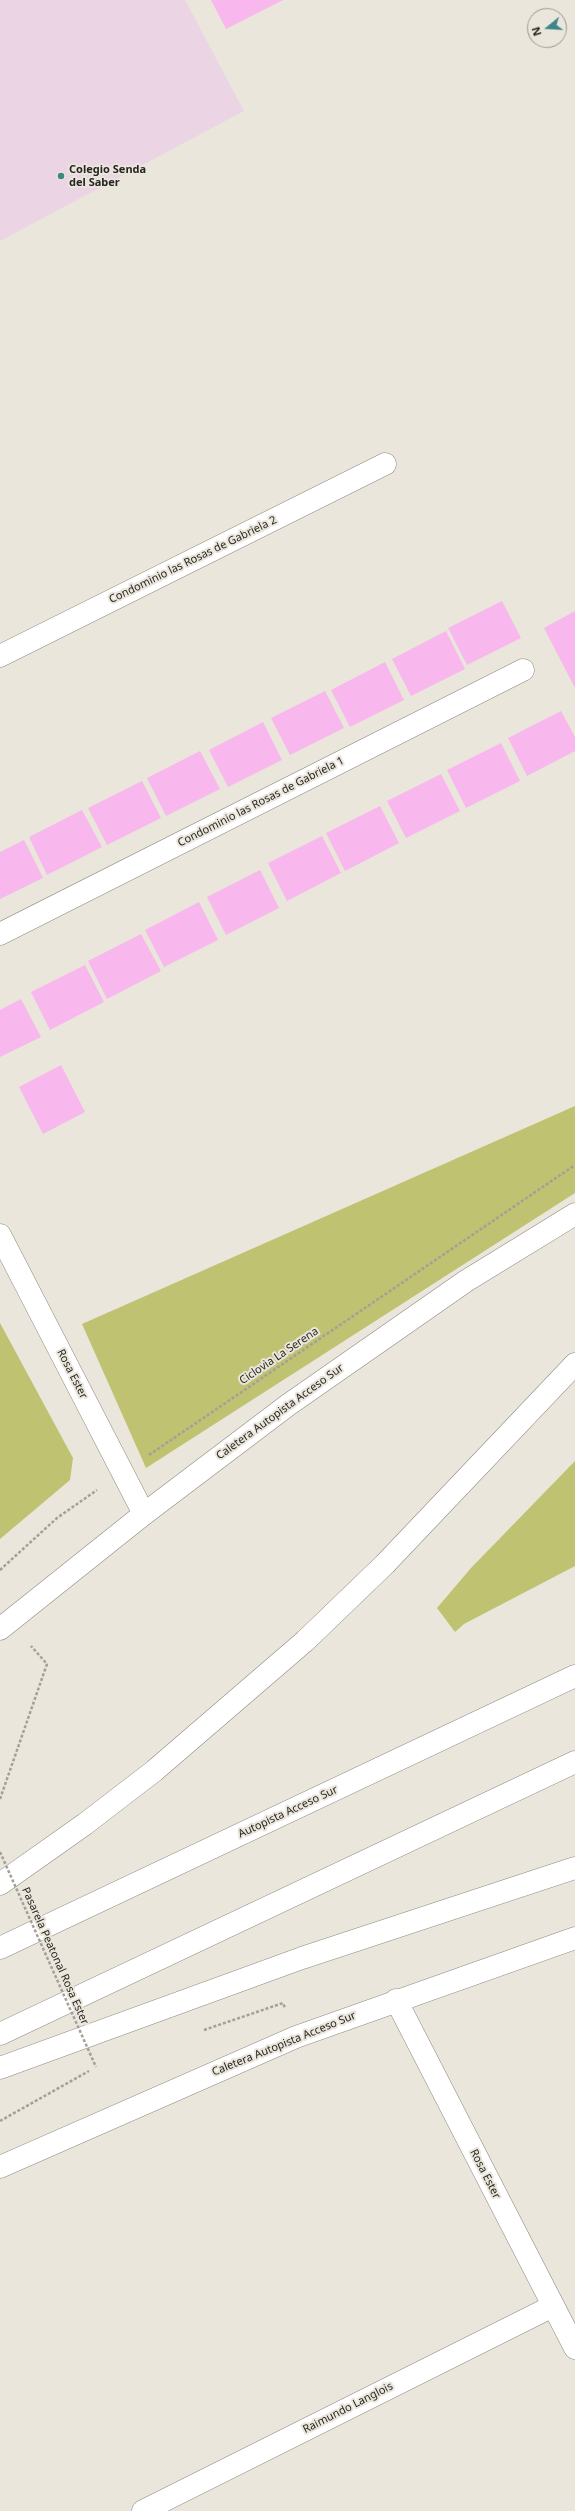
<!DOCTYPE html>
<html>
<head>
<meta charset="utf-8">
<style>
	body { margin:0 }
	#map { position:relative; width:575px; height:2511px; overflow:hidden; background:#eae6dc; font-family:"Noto Sans",sans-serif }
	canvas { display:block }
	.north { position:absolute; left:527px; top:8px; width:40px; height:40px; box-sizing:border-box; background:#eae6dc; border:1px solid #9c9992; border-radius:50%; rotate:252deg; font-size:11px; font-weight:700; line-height:16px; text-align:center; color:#282622 }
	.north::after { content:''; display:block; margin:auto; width:14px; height:18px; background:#3e8689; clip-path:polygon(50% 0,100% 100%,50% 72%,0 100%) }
</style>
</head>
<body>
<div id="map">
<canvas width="575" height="2511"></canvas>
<div class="north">N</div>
</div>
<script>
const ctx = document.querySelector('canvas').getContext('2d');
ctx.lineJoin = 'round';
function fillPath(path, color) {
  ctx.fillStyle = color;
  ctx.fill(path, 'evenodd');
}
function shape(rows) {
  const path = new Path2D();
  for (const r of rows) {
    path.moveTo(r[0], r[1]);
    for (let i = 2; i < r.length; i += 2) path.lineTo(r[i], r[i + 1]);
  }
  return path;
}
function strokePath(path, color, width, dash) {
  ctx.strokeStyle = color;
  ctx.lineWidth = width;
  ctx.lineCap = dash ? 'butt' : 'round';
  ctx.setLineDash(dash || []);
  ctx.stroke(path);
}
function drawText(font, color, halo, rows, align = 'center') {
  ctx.font = font + ' "Noto Sans",sans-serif';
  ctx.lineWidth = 4;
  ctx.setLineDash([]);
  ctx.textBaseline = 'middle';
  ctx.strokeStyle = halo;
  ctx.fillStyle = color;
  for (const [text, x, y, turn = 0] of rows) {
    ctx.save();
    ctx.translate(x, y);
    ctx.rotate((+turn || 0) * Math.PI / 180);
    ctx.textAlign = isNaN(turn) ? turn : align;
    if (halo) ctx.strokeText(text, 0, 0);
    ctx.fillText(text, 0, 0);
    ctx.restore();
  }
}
fillPath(shape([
	[0,0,185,0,244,111,0,241]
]), '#ebd5e4');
fillPath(shape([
	[575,1106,575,1193,146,1468,82,1324],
	[0,1323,73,1458,70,1480,0,1539],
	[575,1461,575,1566,464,1624,455,1632,437,1608,471,1568]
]), '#bfc271');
fillPath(shape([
	[211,0,283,0,226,29],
	[502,601,521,638,467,665,448,628],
	[575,611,575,688,544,628],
	[446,631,465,669,411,696,392,659],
	[385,662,404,700,350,727,331,690],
	[325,691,344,728,290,755,271,718],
	[561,711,575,737,575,751,527,776,508,738],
	[263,722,282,760,228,787,209,750],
	[501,743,520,781,466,808,447,770],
	[200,751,220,789,166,816,147,778],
	[441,774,460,811,406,838,387,801],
	[142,781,161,818,107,845,88,808],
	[380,806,399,843,345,871,326,833],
	[82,810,102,847,47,875,29,837],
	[322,836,341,873,287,901,268,863],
	[24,840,43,878,0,899,0,852],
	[260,870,279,908,226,935,207,897],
	[199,902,218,940,164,967,145,930],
	[141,934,161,971,107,999,88,961],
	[85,965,104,1002,50,1030,31,992],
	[21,999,41,1037,0,1057,0,1010],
	[61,1065,85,1112,43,1134,19,1087]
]), '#f8b7ed');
const minor = shape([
	[0,656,385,464],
	[0,934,523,670],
	[0,1235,144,1514],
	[396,2000,575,2348],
	[143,2511,553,2306]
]);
const secondary = shape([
	[0,1629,144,1514,288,1405,466,1281,575,1214],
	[0,2167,296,2037,575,1938]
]);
const motorway = shape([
	[0,1884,85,1824,154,1771,305,1641,385,1564,575,1364],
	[0,1948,575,1676],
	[0,2034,575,1762],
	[0,2068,302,1958,575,1868]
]);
strokePath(minor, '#8e8a81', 23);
strokePath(secondary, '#8e8a81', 23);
strokePath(motorway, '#8e8a81', 23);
strokePath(shape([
	[149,1455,575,1165],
	[0,1570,57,1518,97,1490],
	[0,1799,47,1664,31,1646],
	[204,2030,283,2003,285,2008],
	[0,2121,89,2071]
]), '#a3a098', 2.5, [3, 2]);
strokePath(minor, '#fff', 22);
strokePath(secondary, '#fff', 22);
strokePath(motorway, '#fff', 22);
strokePath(shape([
	[0,1852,96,2067]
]), '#a3a098', 2.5, [3, 2]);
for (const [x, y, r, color] of [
	[61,176,4,"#3e8689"]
]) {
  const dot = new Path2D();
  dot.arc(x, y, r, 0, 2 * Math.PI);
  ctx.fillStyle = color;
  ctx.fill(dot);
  strokePath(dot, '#eae6dc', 1.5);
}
drawText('bold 11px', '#282622', '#eae6dc', [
	["Colegio Senda",69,170],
	["del Saber",69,183]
], 'left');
drawText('11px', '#282622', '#eae6dc', [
	["Condominio las Rosas de Gabriela 2",193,560,-26],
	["Condominio las Rosas de Gabriela 1",261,802,-27],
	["Ciclovìa La Serena",279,1356,-34],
	["Rosa Ester",72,1374,63],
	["Caletera Autopista Acceso Sur",280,1412,-36],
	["Autopista Acceso Sur",288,1812,-25],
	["Pasarela Peatonal Rosa Ester",55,1956,66],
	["Caletera Autopista Acceso Sur",284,2044,-22],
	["Rosa Ester",485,2174,63],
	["Raimundo Langlois",348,2408,-27]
]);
</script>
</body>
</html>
